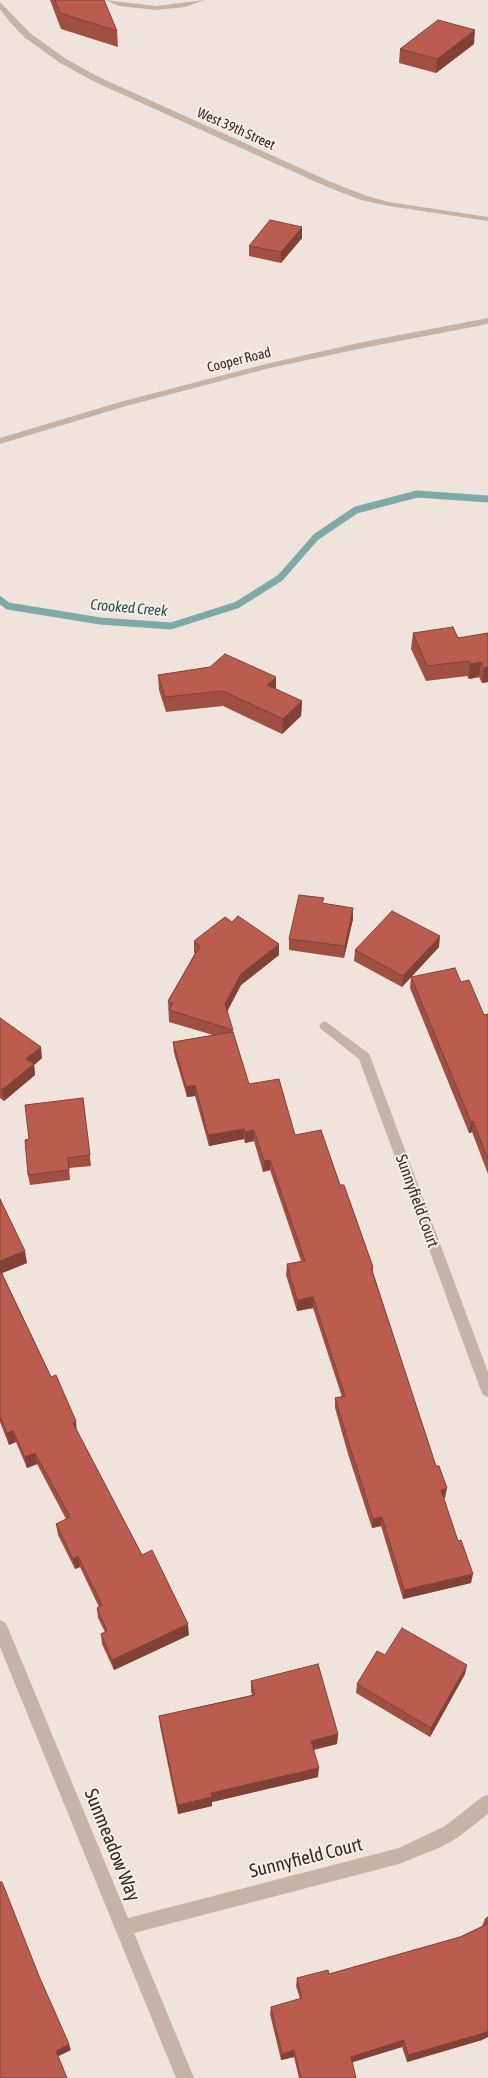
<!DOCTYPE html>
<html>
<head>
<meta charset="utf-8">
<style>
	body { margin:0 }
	canvas { display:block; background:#efe3db }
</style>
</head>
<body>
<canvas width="488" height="2078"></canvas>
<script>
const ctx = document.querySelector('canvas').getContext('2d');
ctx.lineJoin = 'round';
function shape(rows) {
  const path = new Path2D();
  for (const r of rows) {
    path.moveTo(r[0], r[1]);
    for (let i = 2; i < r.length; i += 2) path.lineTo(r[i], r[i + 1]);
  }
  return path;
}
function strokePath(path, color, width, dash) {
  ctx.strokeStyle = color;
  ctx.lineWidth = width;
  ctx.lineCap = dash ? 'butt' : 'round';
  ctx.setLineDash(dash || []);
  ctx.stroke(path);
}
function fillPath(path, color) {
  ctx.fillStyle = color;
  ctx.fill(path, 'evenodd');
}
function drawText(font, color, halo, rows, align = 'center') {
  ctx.font = font + ' "Asap Condensed",sans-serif';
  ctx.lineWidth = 4;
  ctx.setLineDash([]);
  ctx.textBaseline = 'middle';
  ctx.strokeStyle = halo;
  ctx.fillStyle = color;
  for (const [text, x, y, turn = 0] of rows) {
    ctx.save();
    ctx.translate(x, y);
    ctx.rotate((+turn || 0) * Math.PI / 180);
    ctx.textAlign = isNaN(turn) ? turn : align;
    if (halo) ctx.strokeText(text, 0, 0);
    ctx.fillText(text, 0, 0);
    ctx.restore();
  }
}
strokePath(shape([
	[0,600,8,606,100,621,171,626,237,605,280,578,316,537,356,510,417,494,488,499]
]), '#7da9a6', 7);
fillPath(shape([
	[105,0,156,6,205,0,185,7,156,10,119,6,105,0],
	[0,2,30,33,66,59,101,78,331,182,367,196,389,202,488,217,488,221,389,206,361,200,325,186,95,82,60,63,24,37,9,21,0,9,0,2],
	[488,318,488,324,363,348,270,368,126,406,0,444,0,438,120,402,266,364,363,342,488,318],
	[325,1021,368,1053,370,1056,488,1372,488,1397,483,1395,481,1391,359,1059,321,1029,319,1026,321,1023,325,1021],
	[0,1620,6,1623,8,1628,128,1918,399,1848,445,1826,482,1797,488,1795,488,1814,457,1838,441,1847,399,1864,134,1933,194,2078,176,2078,0,1647,0,1620]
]), '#c6b3a8');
fillPath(shape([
	[50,0,104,0,117,31,118,47,61,29],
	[474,44,436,73,399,63,400,49],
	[302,238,281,263,249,256,249,246],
	[413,633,458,638,488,633,488,682,482,683,479,677,469,679,467,676,426,681,411,649],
	[158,675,276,689,302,701,301,716,282,734,223,706,166,712,159,690],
	[353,908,353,919,344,958,289,950,289,939],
	[194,941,279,955,241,985,227,1012,233,1032,249,1084,340,1185,373,1267,373,1272,445,1498,444,1498,471,1583,403,1599,381,1526,372,1528,348,1454,335,1408,335,1398,342,1397,313,1308,297,1311,286,1275,287,1264,301,1261,270,1170,263,1172,254,1141,245,1143,244,1139,209,1146,195,1096,187,1097,174,1053,173,1042,213,1035,169,1022,168,1001,195,953,194,953],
	[439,947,411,977,461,982,484,1015,488,1014,488,1174,472,1132,469,1133,410,988,411,977,402,987,354,961,355,950],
	[0,1018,42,1058,34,1065,35,1075,4,1101,0,1098],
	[83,1098,91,1166,69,1168,70,1180,30,1185,28,1175,29,1139],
	[0,1199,27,1263,2,1273,77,1431,142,1555,189,1635,114,1670,102,1644,101,1634,105,1632,98,1618,97,1608,99,1607,80,1567,75,1569,58,1535,56,1524,66,1519,37,1464,27,1468,16,1442,9,1445,0,1422],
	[385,1655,465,1674,430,1737,356,1693,357,1684],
	[251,1681,338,1734,337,1744,314,1750,318,1777,212,1802,212,1806,178,1814,160,1726,159,1716,252,1695,251,1691],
	[488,1917,482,2040,407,2062,402,2047,352,2062,356,2078,299,2078,294,2057,281,2060,270,2014,271,2007,300,1999,296,1986,297,1978,329,1974,460,1937,482,1926,485,1919]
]), '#a05043');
fillPath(shape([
	[475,30,474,44,436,73,437,59],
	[302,227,302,238,281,263,281,252],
	[481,662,479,677,469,679,470,664],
	[488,667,488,682,482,683,484,668],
	[276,677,276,693,267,685],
	[302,701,301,716,282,734,283,719],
	[353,908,353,919,344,958,345,946],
	[440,936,439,947,402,987,403,976],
	[279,944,279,955,241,985,225,1015,225,1004,241,974],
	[41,1047,42,1058,34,1065,35,1075,4,1101,2,1090,26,1059],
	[195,1085,195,1096,187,1097,186,1087],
	[473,1121,472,1132,469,1133,471,1122],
	[244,1129,244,1139,209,1146,208,1135],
	[254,1130,254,1141,245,1143,245,1132],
	[270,1160,270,1170,263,1172,264,1161],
	[25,1251,27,1263,0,1274,0,1261],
	[313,1297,313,1308,297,1311,297,1300],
	[76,1421,77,1433,73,1423],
	[13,1431,16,1442,9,1445,7,1433],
	[35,1453,37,1464,27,1468,25,1457],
	[447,1488,445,1498,440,1499,441,1490],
	[382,1517,381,1526,372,1528,373,1519],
	[78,1556,80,1567,75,1569,73,1559],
	[473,1574,471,1583,403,1599,404,1590],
	[188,1624,189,1635,114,1670,112,1660],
	[467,1665,465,1674,430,1737,431,1728],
	[338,1734,337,1744,310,1750,311,1741],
	[319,1768,318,1777,212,1802,212,1806,178,1814,178,1805,211,1793],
	[488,2031,488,2037,482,2040,407,2062,408,2055],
	[404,2040,402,2047,350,2063,351,2057],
	[69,2044,71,2050,57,2057,56,2051],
	[294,2050,294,2057,281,2060,282,2054]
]), '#824137');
const building = shape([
	[55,0,104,0,117,31,60,13,55,0],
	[438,20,475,30,437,59,400,49,438,20],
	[270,220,302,227,281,252,249,246,270,220],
	[453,627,458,638,488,633,488,667,484,668,481,662,470,664,469,661,427,666,413,633,453,627],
	[225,654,276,677,267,685,302,701,283,719,223,691,165,697,158,675,210,667,225,654],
	[299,895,324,898,322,903,353,908,345,946,289,939,299,895],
	[392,911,440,936,403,976,355,950,392,911],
	[238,916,279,944,241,974,225,1004,233,1030,169,1010,173,1003,168,1001,200,946,194,941,225,917,232,922,238,916],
	[455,968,461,982,469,980,484,1015,488,1014,488,1159,473,1121,471,1122,411,977,455,968],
	[0,1018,41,1047,26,1059,34,1064,2,1090,0,1088,0,1018],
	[233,1032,249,1084,279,1079,295,1135,321,1130,340,1185,344,1185,373,1267,371,1268,401,1359,436,1466,439,1466,447,1488,441,1490,458,1541,461,1540,473,1574,404,1590,382,1517,373,1519,349,1444,335,1398,345,1396,313,1297,297,1300,287,1264,305,1261,270,1160,264,1161,254,1130,245,1132,244,1129,208,1135,195,1085,186,1087,173,1042,233,1032],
	[83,1098,90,1155,68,1158,69,1170,28,1175,25,1140,29,1139,25,1105,83,1098],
	[0,1199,25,1251,0,1261,0,1199],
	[0,1270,51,1377,56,1375,76,1421,73,1423,142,1555,152,1550,188,1624,112,1660,101,1634,107,1631,97,1608,102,1605,78,1556,73,1559,56,1524,70,1517,35,1453,25,1457,13,1431,7,1433,0,1416,0,1270],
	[402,1628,467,1665,431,1728,357,1684,377,1651,385,1655,402,1628],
	[318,1664,338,1734,311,1741,319,1768,211,1793,212,1797,178,1805,159,1716,255,1695,251,1681,318,1664],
	[0,1882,2,1882,39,1976,69,2044,56,2051,67,2078,0,2078,0,1882],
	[488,1917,488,2031,484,2033,408,2055,404,2040,351,2057,356,2078,301,2078,294,2050,282,2054,271,2007,302,1998,297,1978,328,1970,329,1974,460,1937,488,1924,485,1919,488,1917]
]);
fillPath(building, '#ba5d4e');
strokePath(building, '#824137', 1);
drawText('14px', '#332a28', '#f7eee7', [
	["West 39th Street",236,129,24],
	["Cooper Road",239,360,-14]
]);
drawText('italic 15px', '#21514f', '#f7eee7', [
	["Crooked Creek",129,608,5]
]);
drawText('16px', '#332a28', '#f7eee7', [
	["Sunnyfield Court",417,1201,70]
]);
drawText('19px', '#332a28', '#f7eee7', [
	["Sunmeadow Way",112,1845,68],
	["Sunnyfield Court",306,1858,-14]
]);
</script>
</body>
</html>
